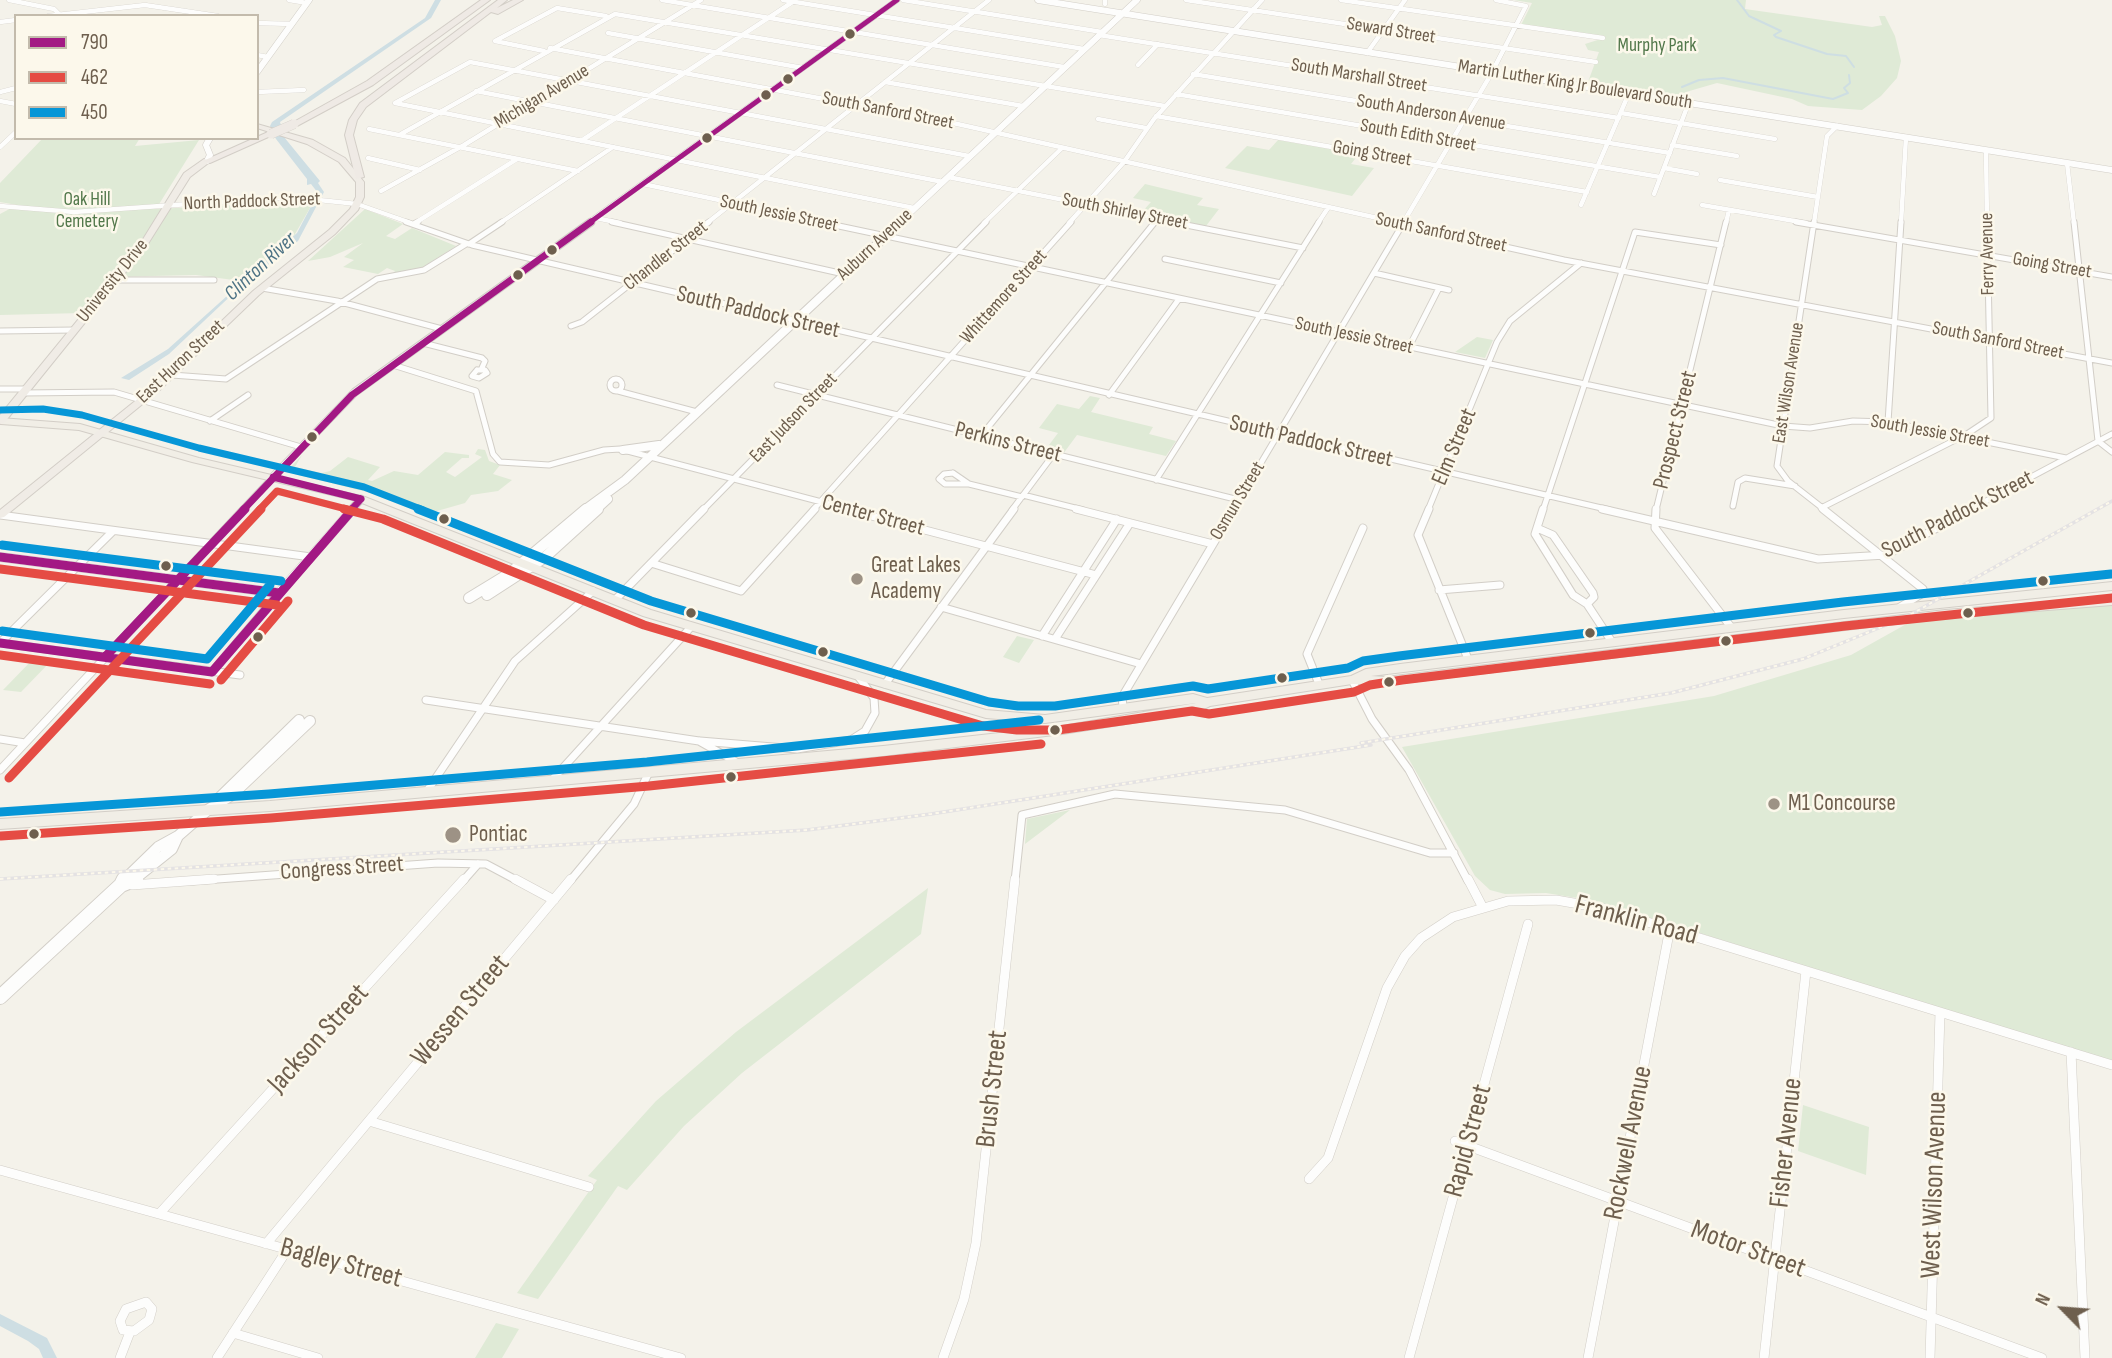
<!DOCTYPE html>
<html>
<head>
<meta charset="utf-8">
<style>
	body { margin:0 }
	#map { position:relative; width:2112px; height:1358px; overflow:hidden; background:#f4f2ea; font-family:"Sofia Sans Condensed",sans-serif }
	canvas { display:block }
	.legend { position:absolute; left:14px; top:14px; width:245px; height:126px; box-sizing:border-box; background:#fcf8eb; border:2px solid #c3bbac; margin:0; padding:9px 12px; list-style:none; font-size:21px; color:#6e5f4e }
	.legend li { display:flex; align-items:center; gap:14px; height:35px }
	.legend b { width:35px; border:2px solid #c3bbac }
	.north { position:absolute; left:2028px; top:1274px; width:70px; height:70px; -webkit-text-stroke:5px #fcf8eb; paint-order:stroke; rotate:295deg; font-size:19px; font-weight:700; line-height:28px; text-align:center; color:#6e5f4e }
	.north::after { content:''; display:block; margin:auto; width:24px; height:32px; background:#6e5f4e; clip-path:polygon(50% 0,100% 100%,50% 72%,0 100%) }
</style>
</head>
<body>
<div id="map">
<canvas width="2112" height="1358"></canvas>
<ul class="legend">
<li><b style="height:9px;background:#a31984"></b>790</li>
<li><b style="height:9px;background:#e54c44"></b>462</li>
<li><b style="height:9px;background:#0696d7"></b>450</li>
</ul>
<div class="north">N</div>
</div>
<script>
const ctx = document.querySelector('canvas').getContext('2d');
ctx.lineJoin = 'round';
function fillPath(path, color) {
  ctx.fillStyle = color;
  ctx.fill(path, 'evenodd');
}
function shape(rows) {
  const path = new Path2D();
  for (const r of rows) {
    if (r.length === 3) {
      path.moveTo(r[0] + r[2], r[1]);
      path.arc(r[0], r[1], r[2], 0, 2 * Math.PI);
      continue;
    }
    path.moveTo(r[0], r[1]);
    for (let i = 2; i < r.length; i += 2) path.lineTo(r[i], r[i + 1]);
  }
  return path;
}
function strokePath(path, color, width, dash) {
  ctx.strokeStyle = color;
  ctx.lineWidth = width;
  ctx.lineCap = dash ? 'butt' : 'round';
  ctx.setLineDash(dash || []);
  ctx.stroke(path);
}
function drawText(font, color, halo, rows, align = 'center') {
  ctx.font = font + ' "Sofia Sans Condensed",sans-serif';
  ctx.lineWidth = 5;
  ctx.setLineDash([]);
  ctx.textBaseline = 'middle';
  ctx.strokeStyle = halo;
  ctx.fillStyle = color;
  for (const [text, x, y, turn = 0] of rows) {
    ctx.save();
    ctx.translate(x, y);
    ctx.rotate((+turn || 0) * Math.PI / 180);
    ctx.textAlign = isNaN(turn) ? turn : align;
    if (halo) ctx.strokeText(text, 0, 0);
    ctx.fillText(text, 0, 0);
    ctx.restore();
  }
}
fillPath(shape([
	[1514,0,1746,0,1745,9,1872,27,1882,25,1879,16,1885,16,1895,36,1901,61,1897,78,1881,96,1862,110,1808,106,1792,99,1717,83,1686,92,1684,97,1588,82,1599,52,1588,50,1585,44,1604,38,1521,25,1532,3],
	[43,138,140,138,135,146,199,140,156,209,314,201,291,241,241,281,196,275,107,277,83,313,0,315,0,214,17,205,0,202,0,183],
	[1278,140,1359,154,1351,164,1374,168,1352,196,1225,168,1247,146,1269,150],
	[1145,184,1203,198,1197,205,1219,209,1206,226,1141,213,1151,202,1133,198],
	[365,209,403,224,386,236,395,239,412,228,456,246,417,271,401,274,393,273,395,271,387,268,378,274,343,267,354,260,344,257,363,243,330,257,308,261],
	[1477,337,1493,340,1485,358,1455,352],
	[1090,396,1100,398,1091,412,1153,427,1149,434,1176,441,1166,456,1077,435,1063,454,1046,449,1058,433,1039,428,1057,404,1079,409],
	[478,449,485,450,489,461,500,465,493,474,512,480,498,491,471,495,465,503,430,513,375,494,294,474,288,470,302,455,295,467,322,473,330,471,348,457,380,467,368,480,372,481,394,471,418,475,445,452,469,455,469,458,462,458,446,472,455,477,482,457,475,454],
	[2112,601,2112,1061,1596,901,1546,893,1505,894,1490,890,1475,876,1402,747,1714,696,1851,655,1910,622],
	[1017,636,1034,640,1019,663,1003,657],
	[35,657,52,660,21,692,3,690],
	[1070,810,1025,844,1027,819],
	[928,888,921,934,742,1073,684,1126,627,1190,618,1186,538,1299,517,1293,597,1180,588,1176,656,1101,736,1032],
	[1803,1105,1869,1127,1866,1175,1798,1151],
	[496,1323,519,1329,502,1358,475,1358]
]), '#dfead6');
fillPath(shape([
	[435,0,441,0,431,18,280,122,284,137,320,181,318,183,324,192,298,241,239,288,169,354,129,380,121,378,168,349,297,233,318,193,311,184,307,185,307,179,276,139,270,126,272,122,425,18],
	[0,1314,47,1338,57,1358,43,1358,39,1349,28,1341,0,1326]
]), '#cedee3');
strokePath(shape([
	[1737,0,1749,16,1781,31,1774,35,1776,37,1827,54,1846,56,1854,67],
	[1682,87,1699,80,1723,78,1833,99,1848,93,1844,88,1850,83,1849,75]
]), '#cedee3', 2);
const minorFar3 = shape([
	[9,0,54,9,59,14],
	[289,0,307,3],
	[662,0,1064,67],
	[783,0,1084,49],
	[903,0,1102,32],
	[1105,0,1105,4],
	[1186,0,1596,62],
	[1341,0,1603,38],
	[48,16,145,5,218,16],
	[0,22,16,20],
	[257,23,292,24],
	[608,33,803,68],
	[1099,35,1619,118],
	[495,41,557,8,606,16],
	[495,41,544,51],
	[550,48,953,123,1400,223],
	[1367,53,1405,0],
	[257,55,268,57],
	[1138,65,1158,44],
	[1193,74,1670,153],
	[885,82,1023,106],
	[476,91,943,182],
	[0,92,16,88],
	[257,92,304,90],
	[1176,94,1660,177],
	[0,101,16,104],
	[395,103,470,62,969,156],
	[395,103,914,208],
	[1621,113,1775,139],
	[1156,116,1587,192],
	[1098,119,1146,128],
	[369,129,578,171],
	[401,134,615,14,1165,106],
	[581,141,794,1],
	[1672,145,1737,156],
	[0,147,16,132],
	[1986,150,1987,223],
	[368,158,420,170],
	[2067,163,2074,223],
	[1664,168,1697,174],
	[948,177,1180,223],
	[1720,180,1818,197],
	[643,184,828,223],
	[381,191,464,145,701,0],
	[1654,194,1689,102],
	[1581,205,1629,93],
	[1702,205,1806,223],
	[0,206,74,212,290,197,357,204,411,223],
	[596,218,620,223],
	[415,223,517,159],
	[500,223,613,147],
	[707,223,989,0],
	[984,223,1062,148],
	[1069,223,1124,162,1154,119,1262,0],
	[1154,223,1158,218],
	[1318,223,1328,208],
	[1403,223,1490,76,1526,6,1496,0],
	[1726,223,1729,210],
	[1814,223,1827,136,1837,126],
	[1901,223,1906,137]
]);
const minorFar2 = shape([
	[406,222,472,245,1610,510],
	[612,222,844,274],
	[820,222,1783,426,1810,428,1853,421,1888,422,2066,458],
	[1171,222,1303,248],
	[1393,222,1564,260,2112,363],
	[1796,222,2112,277],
	[1814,222,1777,466,1788,481,1825,510],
	[2074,222,2098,441,2112,452],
	[414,224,418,222],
	[469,244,502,222],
	[1165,259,1281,283],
	[1374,273,1449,290],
	[114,280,214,280],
	[262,288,337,301,442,329],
	[571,326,582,322,709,222],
	[0,331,74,330],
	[423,343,482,358,485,361,481,370],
	[1409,347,1439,288],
	[393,365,476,391,493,454,500,462,549,465,604,450,620,449,852,510],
	[477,370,485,370,487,373,479,378,472,376,477,370],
	[172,375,226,379,377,279,424,270,466,244],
	[616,385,6],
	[777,385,1239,500],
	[0,389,27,389],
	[618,391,697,412],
	[23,393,114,392,301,447],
	[1109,395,1179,299],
	[210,421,248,395],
	[1888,422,1901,222],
	[981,436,1155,222],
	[953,473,969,484,945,484,939,479,944,474,953,473],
	[1156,480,1319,222],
	[969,484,1022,497],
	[1023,495,1083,510],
	[1733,506,1738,482,1745,478,1795,486],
	[1821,508,1967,434,1991,418,1987,222],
	[242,510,273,477],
	[703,510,986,222],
	[813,510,1071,222],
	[1012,510,1053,455],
	[1233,510,1404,222],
	[1428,510,1497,342,1510,321,1581,263],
	[1543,510,1635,232,1721,245],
	[1656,510,1726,222],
	[1969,510,2112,434]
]);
const minorFar1 = shape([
	[845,509,1096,575],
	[1076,509,1213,544],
	[1429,509,1418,535,1468,659],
	[1543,509,1535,534,1573,595,1587,604,1612,642],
	[1602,509,1818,559,1886,555,1973,509],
	[1656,509,1655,528,1731,627],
	[1823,509,1923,589,1923,593,1900,607],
	[0,515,311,557],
	[1537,528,1553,535,1593,593,1594,597,1587,604],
	[651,563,741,591,815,509],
	[1439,590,1500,585],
	[615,600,704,509],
	[941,607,1141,664],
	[1042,636,1117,519],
	[1055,639,1130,523],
	[0,643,240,675],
	[0,643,113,531],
	[212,672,279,593],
	[1352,680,1372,719,1409,770,1468,881],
	[885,684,1014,509],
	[1319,684,1307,654,1363,528],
	[426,700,699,741,738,763],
	[1123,707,1122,697,1234,509],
	[0,739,25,743],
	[700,741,797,749,851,740,865,731,875,713,874,698,858,676],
	[0,770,244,509],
	[551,781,691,627],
	[427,791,515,661,593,591],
	[190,881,438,863,486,864,518,881],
	[463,881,478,864],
	[570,881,634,804,648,774],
	[1015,881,1022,815,1115,794,1285,810,1430,853,1454,853]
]);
const minor = shape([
	[515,879,554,900],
	[1468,879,1482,906],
	[132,885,214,879],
	[2071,1052,2085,1358],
	[369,1121,589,1187],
	[1455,1141,2042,1358],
	[0,1170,681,1358],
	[1309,1179,1328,1158,1387,988,1405,956,1421,938,1453,917,1508,901,1556,900,1602,908,2112,1065],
	[159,1214,464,879],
	[266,1244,571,879],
	[146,1302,152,1309,149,1320,134,1331,123,1330,120,1321,126,1309,146,1302],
	[233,1333,318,1358],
	[120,1358,130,1332],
	[217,1358,287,1250],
	[943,1358,964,1299,976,1243,1015,879],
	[1409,1358,1528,924],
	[1588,1358,1670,928],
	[1764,1358,1806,971],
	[1930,1358,1940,1012]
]);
const tertiaryFar2 = shape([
	[588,223,897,0]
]);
const tertiaryFar1 = shape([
	[273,477,355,392,591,222],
	[351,510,361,499]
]);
const tertiary = shape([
	[0,557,279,593,353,509]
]);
const secondaryFar3 = shape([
	[1038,0,2112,170],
	[257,72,309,0],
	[207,161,210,155,206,145,210,138],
	[899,223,1137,0]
]);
const secondaryFar2 = shape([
	[623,450,659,445],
	[584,510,625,480,901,222],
	[596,510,608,499]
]);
const secondaryFar1 = shape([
	[487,595,544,558,598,509],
	[469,598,510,573,586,509],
	[216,801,299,720],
	[123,881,158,847,178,836,209,809,232,795,310,721],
	[132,881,172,849,178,836]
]);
const secondary = shape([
	[121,885,124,879],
	[0,997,121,885,136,879]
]);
const primary = shape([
	[0,418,80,424,199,458,365,497,651,610,986,710,1045,715,1193,694,1207,698,1351,676,1366,669,1400,664,1844,610,2112,582,2112,590,1844,618,1371,676,1386,677,1945,610,2112,597,2112,605,1945,618,1386,685,1352,684,1210,706,1196,713,1062,734,883,756,270,811,0,829,0,819,270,801,883,746,1062,726,1196,703,1045,723,986,718,643,616,357,501,192,462,79,430,1,424,0,418]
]);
const trunk = shape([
	[257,124,313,140,345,158,364,182,364,197,358,210,335,234,259,295,161,389,4,517,0,518,0,510,155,385,253,291,329,230,350,209,356,197,356,182,339,162,307,144,257,128,257,124],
	[204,159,211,161,190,177,146,247,4,423,0,424,0,415,140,244,184,173,204,159]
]);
const motorway = shape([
	[481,0,490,0,373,85,297,126,290,124,367,81,481,0],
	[498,0,507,0,497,8,513,0,523,0,498,14,491,12,366,107,357,120,353,135,364,177,356,179,345,135,349,120,360,103,498,0],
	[268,132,275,134,210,163,203,161,268,132]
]);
strokePath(minorFar3, '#d2cec7', 5);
strokePath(minorFar2, '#d2cec7', 7);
strokePath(minorFar1, '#d2cec7', 9);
strokePath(minor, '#d2cec7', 10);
strokePath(tertiaryFar2, '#d2cec7', 6);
strokePath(tertiaryFar1, '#d2cec7', 9);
strokePath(tertiary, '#d2cec7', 10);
strokePath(secondaryFar3, '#d2cec7', 7);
strokePath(secondaryFar2, '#d2cec7', 10);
strokePath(secondaryFar1, '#d2cec7', 12);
strokePath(secondary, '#d2cec7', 16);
strokePath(primary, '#d3cec7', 2);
strokePath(trunk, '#d3cec7', 2);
strokePath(motorway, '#d3cec7', 2);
strokePath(minorFar3, '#fdfdfc', 4.5);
strokePath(minorFar2, '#fdfdfc', 5);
strokePath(minorFar1, '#fdfdfc', 7);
strokePath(minor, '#fdfdfc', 9);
strokePath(tertiaryFar2, '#fdfdfc', 5);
strokePath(tertiaryFar1, '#fdfdfc', 7);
strokePath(tertiary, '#fdfdfc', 9);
strokePath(secondaryFar3, '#fdfdfc', 6);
strokePath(secondaryFar2, '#fdfdfc', 8);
strokePath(secondaryFar1, '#fdfdfc', 10);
strokePath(secondary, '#fdfdfc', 14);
fillPath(primary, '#f1eee6');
fillPath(trunk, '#f0ece6');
fillPath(motorway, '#efeae5');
const rail = shape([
	[1361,743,1671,693,1803,659,1908,616,2112,501],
	[0,879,807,830,931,814,1371,745]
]);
strokePath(rail, '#e4e2e3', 3.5);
strokePath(rail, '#fcf8eb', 2, [3.5]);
const motorwayBridge = shape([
	[271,134,294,124]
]);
strokePath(motorwayBridge, '#d3cec7', 10, []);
strokePath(motorwayBridge, '#efeae5', 9);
strokePath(shape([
	[589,223,897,0]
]), '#a31984', 5);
strokePath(shape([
	[273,477,361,499],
	[243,510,352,395,591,222],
	[351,510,361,499]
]), '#a31984', 7);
strokePath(shape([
	[0,557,279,593],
	[0,643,212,672],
	[105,657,245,509],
	[212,672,353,509]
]), '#a31984', 9);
strokePath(shape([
	[259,510,277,491,350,510]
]), '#e54c44', 7);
strokePath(shape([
	[344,509,383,519,644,625,983,726,1017,730,1058,730,1192,711,1209,714,1354,692,1370,685,1402,680,1845,626,2112,598],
	[0,569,277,605],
	[0,655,210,684],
	[221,680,288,601],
	[9,778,261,509],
	[1,836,271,818,649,786,1041,744]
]), '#e54c44', 9);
strokePath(shape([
	[0,410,43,409,82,415,199,448,364,487,423,510]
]), '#0696d7', 7);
strokePath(shape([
	[418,509,651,601,989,702,1018,706,1055,706,1193,686,1208,689,1348,668,1363,661,1399,656,1843,602,2111,574],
	[2,545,281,581],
	[2,631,207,659,270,585],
	[0,812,269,794,647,762,1039,720]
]), '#0696d7', 9);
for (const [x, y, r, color] of [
	[850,34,6,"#6e5f4e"],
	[788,79,6,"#6e5f4e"],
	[766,95,6,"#6e5f4e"],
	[707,138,6,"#6e5f4e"],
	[552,250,6,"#6e5f4e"],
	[518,275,6,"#6e5f4e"],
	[312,437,6,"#6e5f4e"],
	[444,519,6,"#6e5f4e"],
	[166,566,6,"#6e5f4e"],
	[857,579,7,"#9d9285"],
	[2043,581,6,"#6e5f4e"],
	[691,613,6,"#6e5f4e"],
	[1968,613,6,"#6e5f4e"],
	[1590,633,6,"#6e5f4e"],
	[258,637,6,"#6e5f4e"],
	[1726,641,6,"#6e5f4e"],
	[823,652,6,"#6e5f4e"],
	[1282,678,6,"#6e5f4e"],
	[1389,682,6,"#6e5f4e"],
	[1055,730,6,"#6e5f4e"],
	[731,777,6,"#6e5f4e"],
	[1774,804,7,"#9d9285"],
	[34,834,6,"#6e5f4e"],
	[453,835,9,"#9d9285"]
]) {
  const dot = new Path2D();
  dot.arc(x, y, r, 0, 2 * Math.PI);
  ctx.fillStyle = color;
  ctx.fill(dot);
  strokePath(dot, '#fcf8eb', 2.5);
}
drawText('19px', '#6e5f4e', '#fcf8eb', [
	["Seward Street",1391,31,9],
	["South Marshall Street",1359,76,9],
	["Martin Luther King Jr Boulevard South",1575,85,9],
	["Michigan Avenue",542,97,-31],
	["South Sanford Street",888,111,11],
	["South Anderson Avenue",1431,113,9],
	["South Edith Street",1418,136,10],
	["Going Street",1372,154,10],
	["North Paddock Street",252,202,-2],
	["South Shirley Street",1125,212,11],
	["South Jessie Street",779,214,12],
	["South Sanford Street",1441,233,12],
	["Auburn Avenue",875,245,-43],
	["Ferry Avenue",1988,254,-91],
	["Chandler Street",666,256,-38],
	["Going Street",2052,266,10],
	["University Drive",113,281,-51],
	["Whittemore Street",1004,297,-48],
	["South Jessie Street",1354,336,12],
	["South Sanford Street",1998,341,11],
	["East Huron Street",181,362,-43],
	["East Wilson Avenue",1789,383,-81],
	["East Judson Street",794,418,-46],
	["South Jessie Street",1930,432,10],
	["Osmun Street",1238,501,-59]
]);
drawText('19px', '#52784b', '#fcf8eb', [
	["Murphy Park",1657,46],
	["Oak Hill",87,200],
	["Cemetery",87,222]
]);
drawText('italic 21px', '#4e7385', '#fcf8eb', [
	["Clinton River",261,267,-43]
]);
drawText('23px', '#6e5f4e', '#fcf8eb', [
	["South Paddock Street",758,313,13],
	["Prospect Street",1676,430,-76],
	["South Paddock Street",1311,442,13],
	["Perkins Street",1008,443,14],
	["Elm Street",1455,447,-67],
	["South Paddock Street",1958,515,-27],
	["Center Street",873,516,15],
	["Congress Street",342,869,-4]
]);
drawText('23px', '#6e5f4e', '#fcf8eb', [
	["Great Lakes",871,566],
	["Academy",871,592],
	["M1 Concourse",1788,804],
	["Pontiac",469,835]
], 'left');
drawText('28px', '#6e5f4e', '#fcf8eb', [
	["Franklin Road",1636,921,15],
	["Wessen Street",461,1011,-50],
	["Jackson Street",319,1039,-48],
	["Brush Street",993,1089,-84],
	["Rapid Street",1469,1141,-75],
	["Rockwell Avenue",1629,1143,-79],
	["Fisher Avenue",1787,1143,-84],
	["West Wilson Avenue",1935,1185,-88],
	["Motor Street",1748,1250,20],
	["Bagley Street",341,1264,15]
]);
</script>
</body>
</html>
